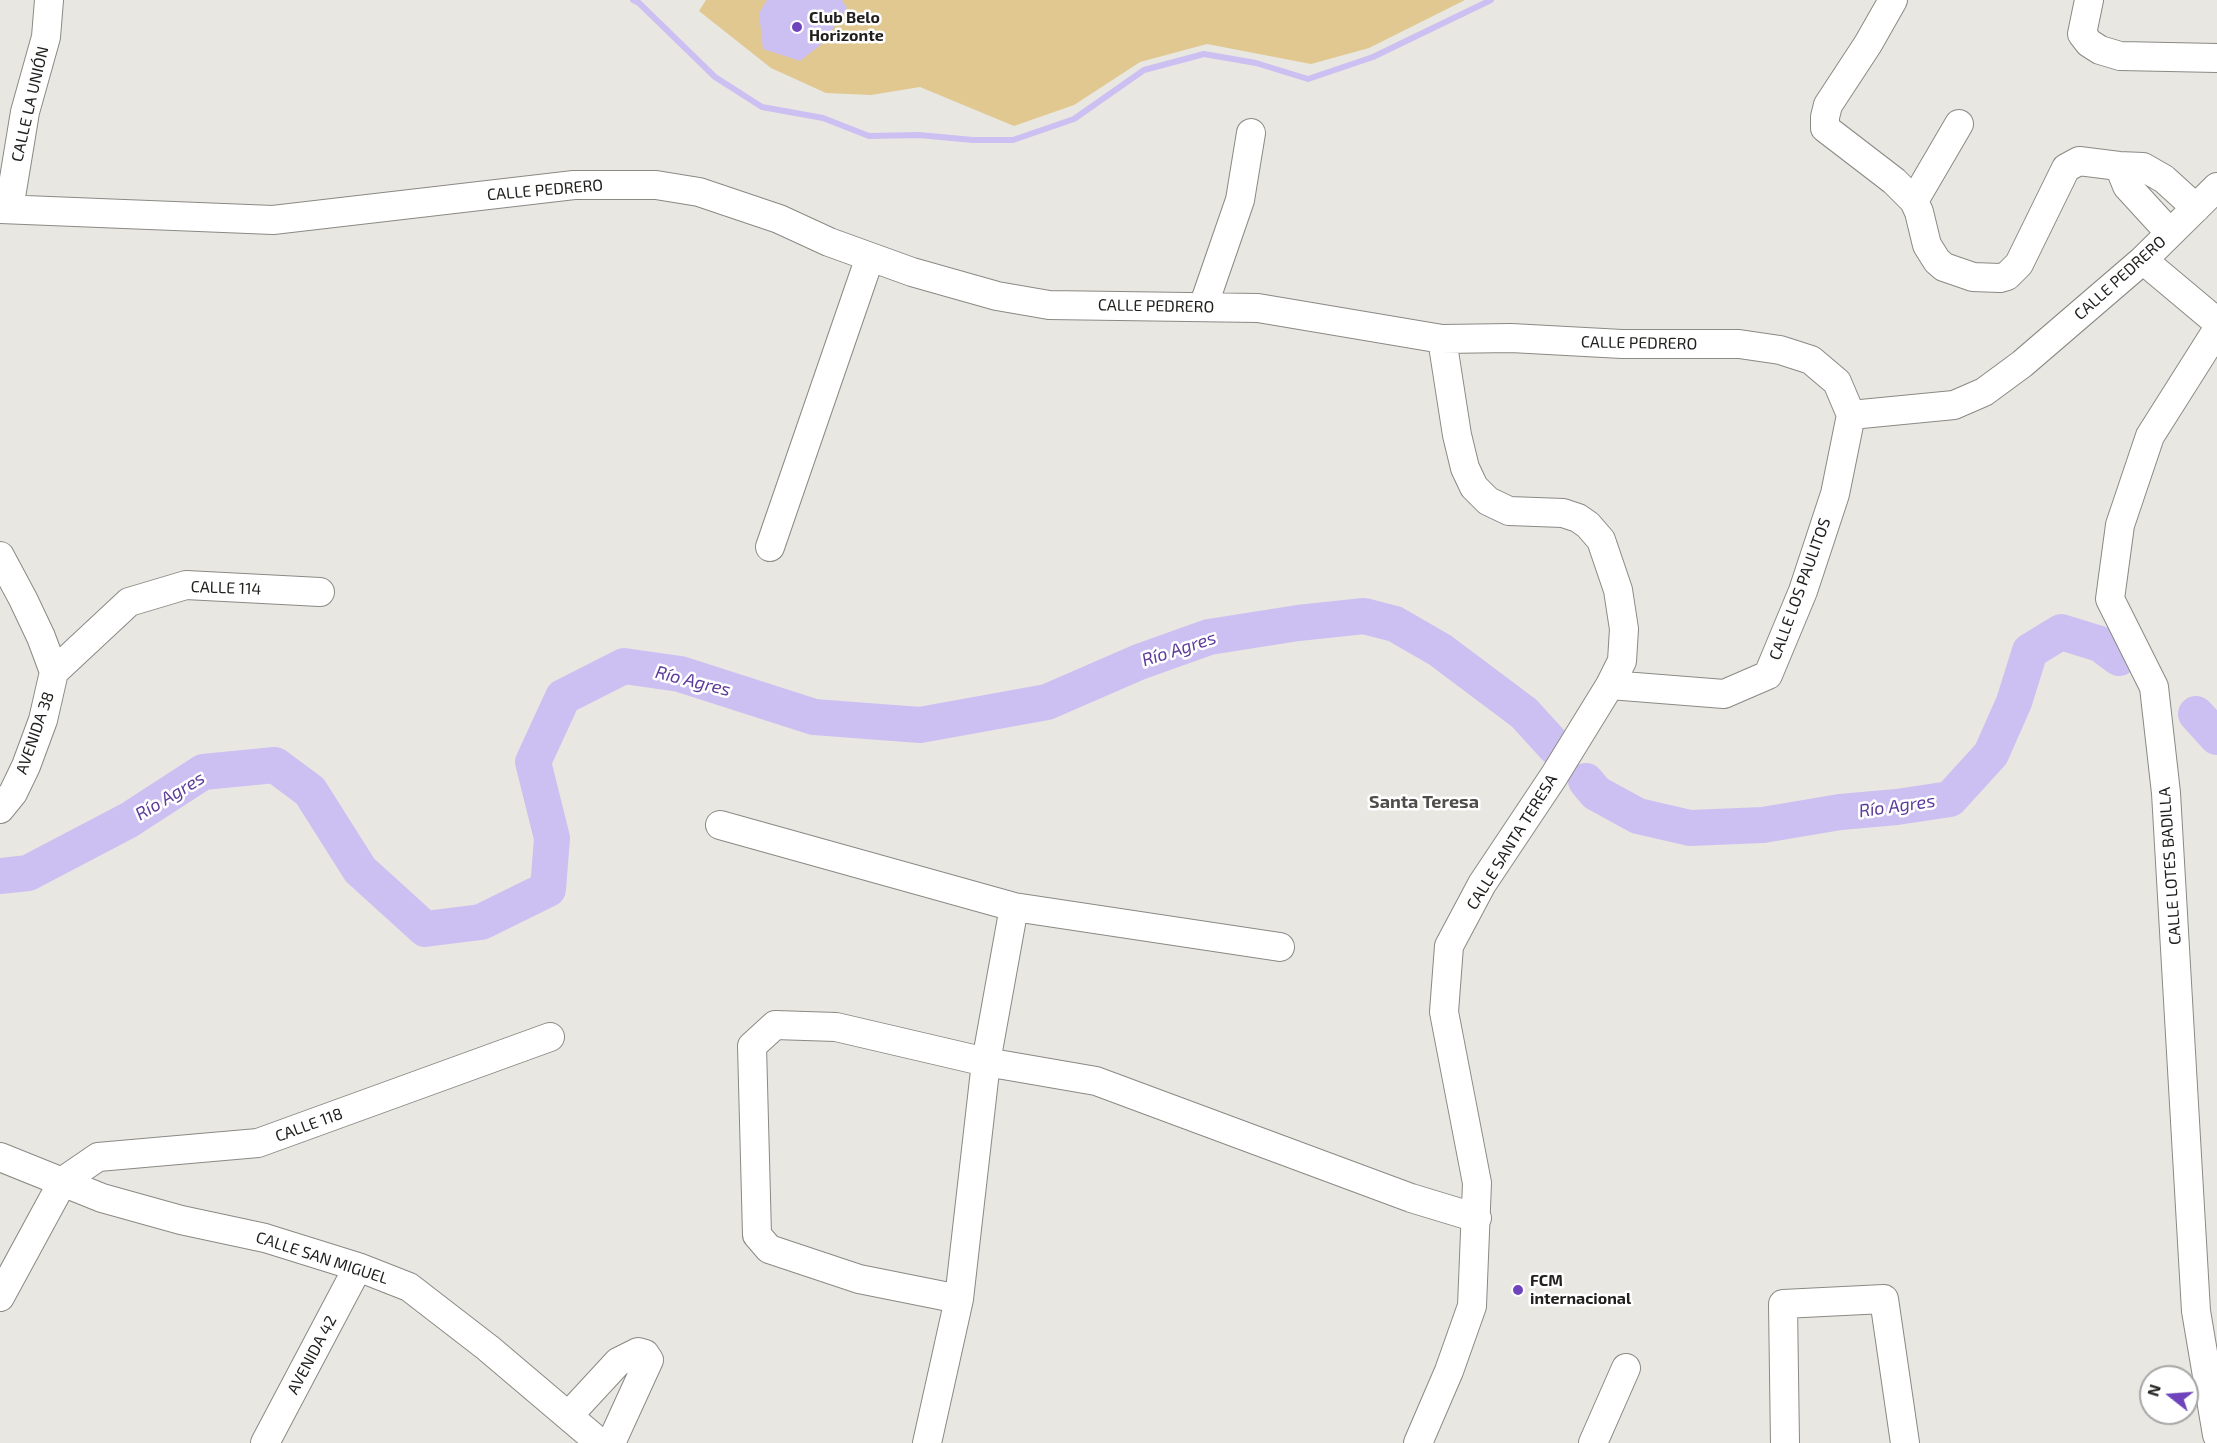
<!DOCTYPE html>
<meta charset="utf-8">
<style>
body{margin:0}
#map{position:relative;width:2217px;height:1443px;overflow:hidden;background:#e9e7e2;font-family:"Exo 2",sans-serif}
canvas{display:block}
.north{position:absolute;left:2139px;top:1365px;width:60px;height:60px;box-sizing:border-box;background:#fff;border:2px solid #a6a6a5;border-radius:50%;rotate:287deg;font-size:16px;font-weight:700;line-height:24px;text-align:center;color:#21201e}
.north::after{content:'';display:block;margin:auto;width:21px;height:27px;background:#6e43bb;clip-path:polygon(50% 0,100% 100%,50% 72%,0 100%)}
</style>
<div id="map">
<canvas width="2217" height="1443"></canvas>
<div class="north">N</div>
</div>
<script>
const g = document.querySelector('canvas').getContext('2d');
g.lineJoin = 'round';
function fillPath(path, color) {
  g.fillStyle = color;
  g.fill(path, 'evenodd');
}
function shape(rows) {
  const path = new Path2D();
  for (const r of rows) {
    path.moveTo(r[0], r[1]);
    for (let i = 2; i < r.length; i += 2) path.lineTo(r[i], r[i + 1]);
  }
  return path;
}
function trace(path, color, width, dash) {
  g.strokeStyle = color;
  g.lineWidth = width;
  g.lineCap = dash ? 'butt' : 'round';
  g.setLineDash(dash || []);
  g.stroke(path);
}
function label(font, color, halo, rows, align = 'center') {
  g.font = font + ' "Exo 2",sans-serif';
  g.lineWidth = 5;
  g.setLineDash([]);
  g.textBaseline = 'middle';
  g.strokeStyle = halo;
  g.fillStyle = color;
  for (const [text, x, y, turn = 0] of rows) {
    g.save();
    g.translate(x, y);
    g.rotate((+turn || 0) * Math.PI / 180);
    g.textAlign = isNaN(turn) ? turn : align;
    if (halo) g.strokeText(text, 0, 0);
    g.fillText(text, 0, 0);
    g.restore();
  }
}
fillPath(shape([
 [706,0,1465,0,1369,48,1311,64,1207,44,1140,62,1074,105,1014,126,920,87,871,95,826,93,771,68,699,11]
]), '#e0c890');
fillPath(shape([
 [767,0,842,0,847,8,824,42,800,61,763,49,759,13]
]), '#ccc0f2');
trace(shape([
 [633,0,639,3,715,77,762,107,823,118,869,136,919,135,973,140,1013,140,1074,119,1144,70,1204,54,1256,63,1308,79,1373,57,1491,0]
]), '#ccc0f2', 6);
trace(shape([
 [2196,714,2217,737],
 [1586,781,1596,793,1638,816,1690,828,1763,825,1840,812,1897,807,1950,799,1991,754,2014,702,2030,651,2061,632,2100,644,2119,658],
 [0,876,28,873,129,820,203,772,275,765,310,791,360,870,425,929,481,922,548,889,552,838,533,762,563,697,624,666,680,674,814,717,920,725,1047,702,1139,662,1209,637,1298,623,1364,616,1395,624,1440,650,1524,713,1555,747]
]), '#ccc0f2', 36);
const minor = shape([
 [1893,0,1868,44,1828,105,1825,117,1825,128,1894,181,1914,201,1919,212,1927,245,1937,261,1944,267,1973,277,2000,278,2007,276,2019,264,2066,168,2079,161,2119,166,2143,167,2164,179,2196,208],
 [2089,0,2082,34,2089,43,2100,50,2120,56,2217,58],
 [2119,166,2127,186,2170,233],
 [1914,201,1959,124],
 [0,209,273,220,574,185,656,185,699,192,779,219,829,242,912,272,997,296,1049,305,1258,308,1442,339,1511,338,1622,344,1739,344,1780,350,1811,360,1837,382,1851,415],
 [9,209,25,112,46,37,49,0],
 [2143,260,2217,322],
 [1203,307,1240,200,1251,133],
 [2217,330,2150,436,2120,525,2110,599,2154,687,2166,793,2196,1311,2217,1435],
 [1851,415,1954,405,1984,392,2022,364,2143,260,2217,187],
 [770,547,870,257],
 [0,556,23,599,41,637,54,672,43,720,26,766,13,793,0,809],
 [54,672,129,602,186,585,320,592],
 [1610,685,1724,694,1768,675,1803,591,1835,494,1851,415],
 [720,825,1014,907,1280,947],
 [0,1157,102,1198,181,1220,265,1238,358,1267,409,1287,488,1348,600,1443],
 [0,1297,63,1181,98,1157,258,1143,550,1037],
 [959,1299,859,1279,769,1249,757,1235,752,1046,775,1025,836,1027,986,1062,1096,1081,1411,1198,1477,1218],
 [569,1415,618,1362,638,1352,645,1354,649,1360,611,1443],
 [265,1443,358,1267],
 [927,1443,959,1299,986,1062,1014,907],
 [1418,1443,1449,1371,1472,1306,1477,1183,1444,1012,1449,946,1482,884,1554,776,1610,685,1622,661,1624,629,1618,590,1601,540,1588,525,1578,518,1563,513,1509,511,1488,501,1474,487,1465,468,1457,435,1442,339],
 [1593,1443,1626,1368],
 [1785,1443,1783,1304,1884,1299,1905,1443]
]);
trace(minor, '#8b8984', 30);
trace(minor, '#fff', 28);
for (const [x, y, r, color] of [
 [797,27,6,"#6e43bb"],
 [1518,1290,6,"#6e43bb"]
]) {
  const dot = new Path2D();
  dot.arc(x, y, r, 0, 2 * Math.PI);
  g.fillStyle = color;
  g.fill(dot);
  trace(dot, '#fff', 2);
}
label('bold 16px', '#21201e', '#fff', [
 ["Club Belo",809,18],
 ["Horizonte",809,36],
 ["FCM",1530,1281],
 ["internacional",1530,1299]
], 'left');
label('16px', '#21201e', '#fff', [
 ["CALLE LA UNIÓN",30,104,-77],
 ["CALLE PEDRERO",545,190,-5],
 ["CALLE PEDRERO",2120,278,-42],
 ["CALLE PEDRERO",1156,306,1],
 ["CALLE PEDRERO",1639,343,1],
 ["CALLE 114",226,588,2],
 ["CALLE LOS PAULITOS",1800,589,-70],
 ["AVENIDA 38",35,733,-71],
 ["CALLE SANTA TERESA",1512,842,-58],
 ["CALLE LOTES BADILLA",2170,866,-94],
 ["CALLE 118",309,1125,-20],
 ["CALLE SAN MIGUEL",322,1258,18],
 ["AVENIDA 42",312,1355,-62]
]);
label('italic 18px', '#5c3b9a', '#fff', [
 ["Río Agres",1179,649,-18],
 ["Río Agres",693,681,14],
 ["Río Agres",170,796,-31],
 ["Río Agres",1897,806,-8]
]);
label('bold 18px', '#504e4a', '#fff', [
 ["Santa Teresa",1424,802]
]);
</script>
